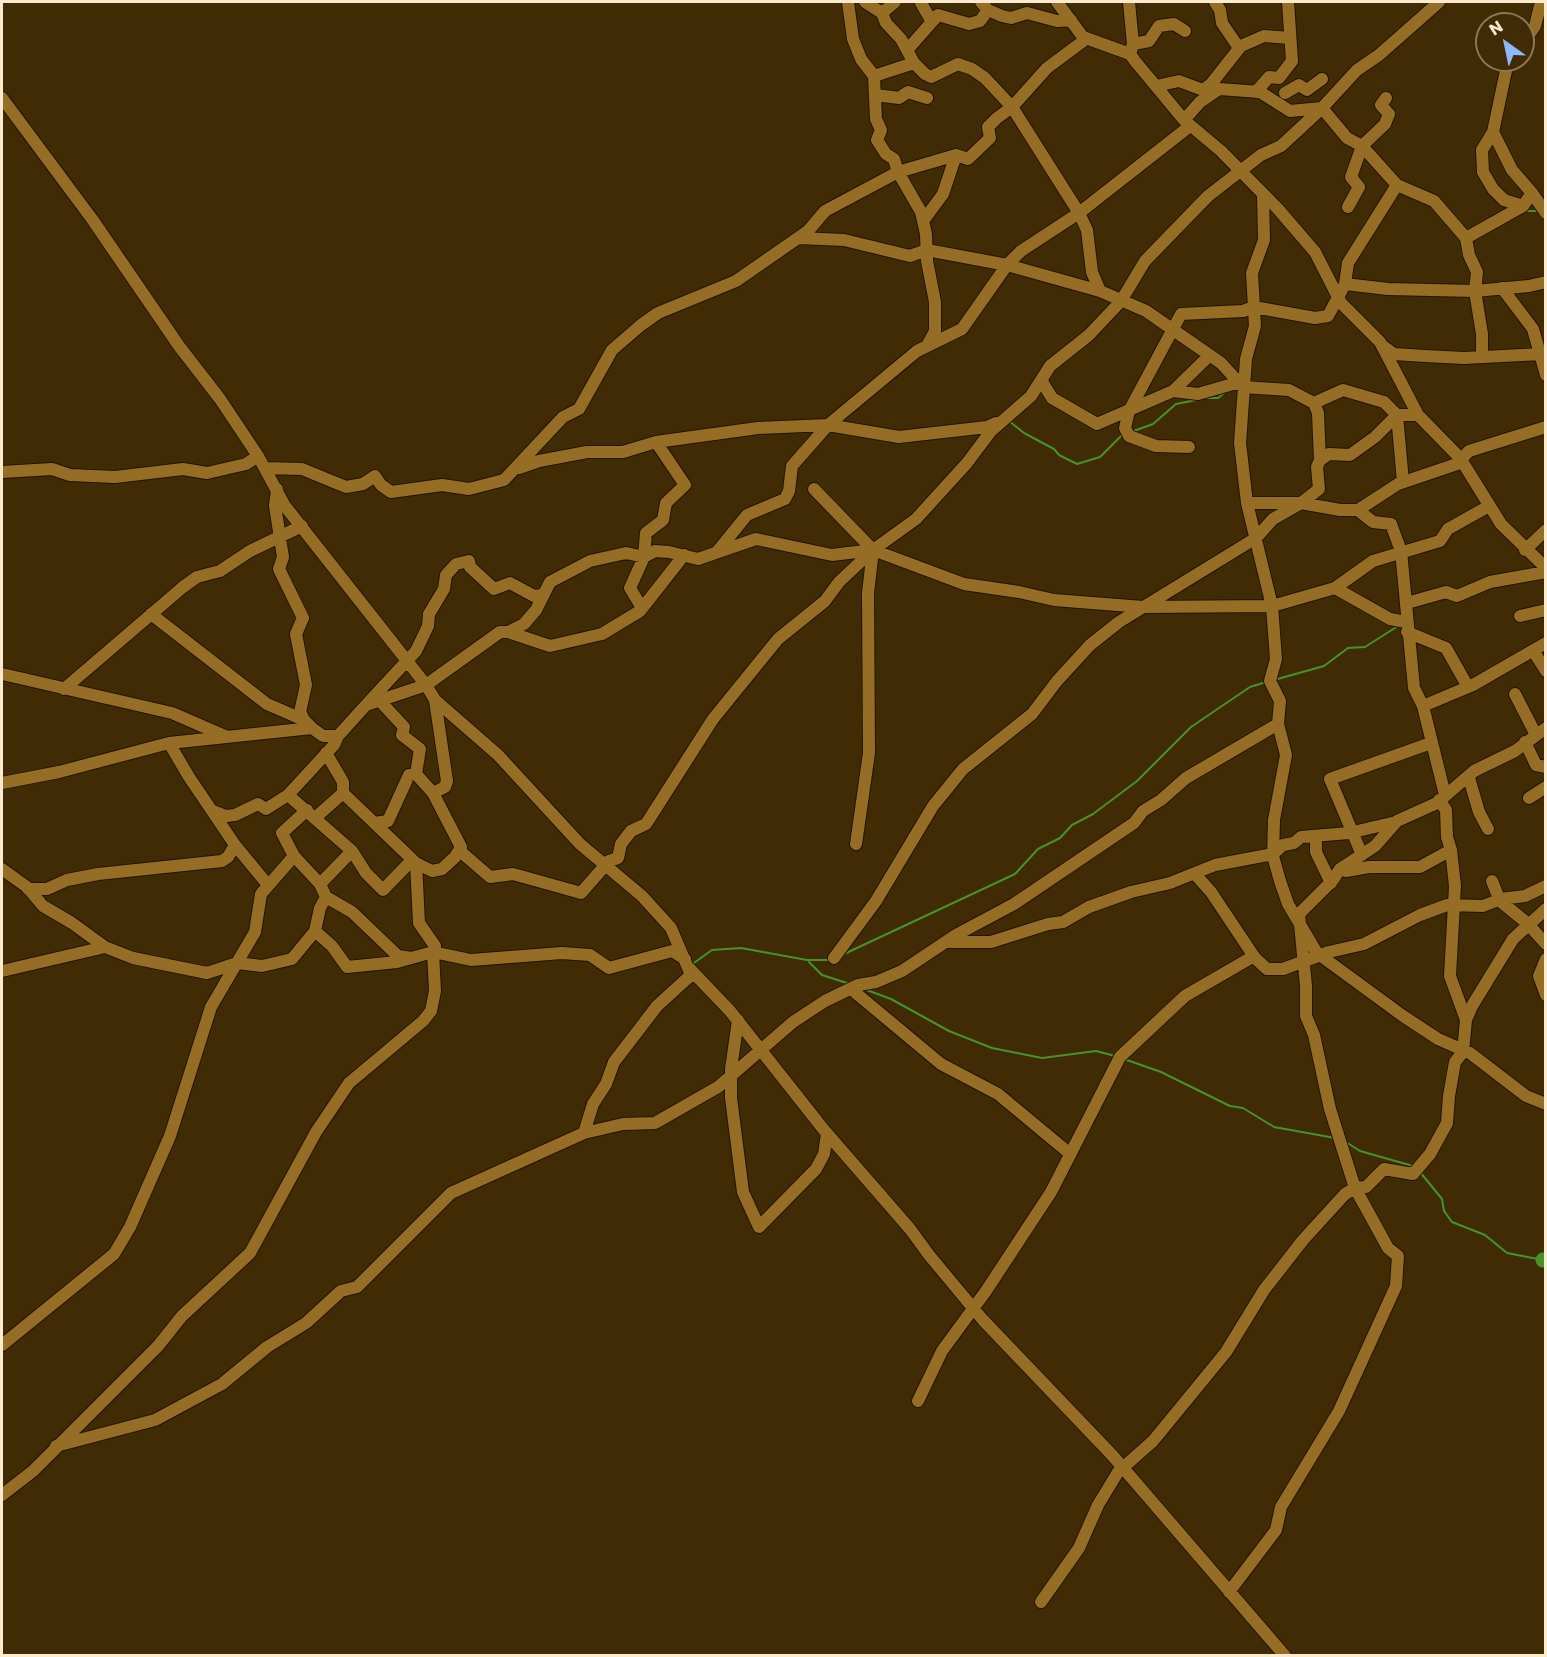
<!DOCTYPE html>
<style>
body{margin:0}
#map{position:relative;width:1547px;height:1657px;overflow:hidden;background:#402b04;font-family:Poppins,sans-serif}
canvas{display:block}
.frame{position:absolute;inset:0;border:3px solid #fdebd0;pointer-events:none}
.north{position:absolute;left:1475px;top:12px;width:60px;height:60px;box-sizing:border-box;background:#402b04;border:2px solid #8c7856;border-radius:50%;rotate:327deg;font-size:16px;font-weight:700;line-height:24px;text-align:center;color:#fdebd0}
.north::after{content:'';display:block;margin:auto;width:21px;height:27px;background:#8db9fc;clip-path:polygon(50% 0,100% 100%,50% 72%,0 100%)}
</style>
<div id="map">
<canvas width="1547" height="1657"></canvas>
<div class="frame"></div>
<div class="north">N</div>
</div>
<script>
const g = document.querySelector('canvas').getContext('2d');
g.lineJoin = 'round';
function shape(rows) {
  const path = new Path2D();
  for (const r of rows) {
    path.moveTo(r[0], r[1]);
    for (let i = 2; i < r.length; i += 2) path.lineTo(r[i], r[i + 1]);
  }
  return path;
}
function trace(path, color, width, dash) {
  g.strokeStyle = color;
  g.lineWidth = width;
  g.lineCap = dash ? 'butt' : 'round';
  g.setLineDash(dash || []);
  g.stroke(path);
}
trace(shape([
 [1525,211,1540,211],
 [1205,398,1218,398,1224,393],
 [1009,421,1024,433,1054,449,1059,455,1077,464,1100,457,1122,435],
 [1131,432,1153,424,1176,404,1196,400],
 [1274,680,1324,666,1348,648,1365,647,1398,626],
 [842,955,1015,874,1038,849,1060,838,1072,825,1093,814,1137,781,1191,727,1250,687,1266,682],
 [809,962,822,975,850,984],
 [691,965,712,950,741,948,807,960,829,960],
 [864,989,891,999,949,1031,992,1048,1042,1058,1096,1051,1115,1056],
 [1124,1059,1161,1072,1230,1106,1243,1108,1274,1127,1335,1138],
 [1346,1142,1360,1151,1413,1166],
 [1420,1172,1442,1199,1444,1211,1452,1222,1485,1235,1507,1253,1543,1260]
]), '#469329', 2);
trace(shape([
 [1543,1260,1546,1260]
]), '#469329', 15);
const minor = shape([
 [848,2,853,39,861,59,874,76,876,119,881,130,877,140,886,154,894,159,898,172,921,212,926,234,927,261,935,302,935,331,928,344],
 [865,2,882,13,886,23,901,39,914,63,925,74,931,77,958,64,972,69,985,78,1012,107,1079,213,1087,230,1092,272,1100,291,1146,311,1221,363,1243,387,1289,390,1314,403],
 [981,2,988,10,1002,16,1011,18,1027,13,1057,21,1071,20],
 [1057,2,1083,37,1130,54],
 [1129,2,1133,44,1130,54,1135,61,1184,120,1221,151,1278,209,1315,252,1341,303,1380,342,1418,415,1460,458,1501,524,1546,568],
 [1215,2,1220,10,1222,23,1239,48],
 [921,3,932,22],
 [882,13,895,2],
 [1523,43,1535,26,1540,6],
 [1133,44,1149,41,1159,26,1174,24,1185,31],
 [908,49,938,15,969,24,980,21,988,10],
 [874,76,914,63],
 [1211,84,1241,46,1264,36,1290,38],
 [1156,86,1179,81,1203,90,1211,84,1219,89,1260,92,1290,111,1322,108,1347,138,1362,146,1397,185,1434,201,1466,238,1469,255,1477,272,1475,291,1482,334,1482,356],
 [1256,92,1269,77,1279,78,1292,61,1288,2],
 [1285,93,1299,85,1307,90,1322,79],
 [876,95,899,98,908,92,927,98],
 [2,98,92,219,179,346,220,399,258,456,285,506,426,685,435,700,498,755,580,844,642,896,671,928,691,975,657,1006,614,1062,606,1084,593,1104,584,1133],
 [1184,120,1200,102,1219,89],
 [1493,132,1482,150,1483,172,1493,189,1504,200,1523,206],
 [1532,193,1546,213],
 [1263,195,1264,240,1252,273,1255,326,1246,359,1240,443,1247,503,1272,606,1276,659,1270,681,1280,701,1278,724,1286,755,1274,820,1273,856,1280,881,1288,904,1317,953,1403,1016,1438,1039,1470,1053,1526,1096,1546,1104],
 [1348,207,1359,187,1351,177,1362,146,1385,124,1389,114,1381,105,1386,98],
 [923,221,943,194,956,155],
 [799,238,844,240,910,256,927,250,1007,265,1100,291],
 [1466,238,1523,206,1532,193,1512,170,1493,132,1507,66,1511,60],
 [1345,284,1388,289,1475,291,1529,286,1546,282],
 [1502,288,1533,329,1546,375],
 [1383,346,1394,354,1425,356,1464,358,1541,354],
 [1041,380,1052,398,1097,424,1173,391,1198,394,1240,382],
 [1173,391,1210,355],
 [1189,447,1156,446,1129,436,1125,428,1129,411,1181,314,1243,311,1254,307,1315,318,1328,316,1345,284,1348,263,1397,185],
 [1320,460,1318,413,1314,403,1343,390,1384,402,1397,415,1403,482],
 [265,468,302,469,346,487,363,484,375,476,381,485,391,492,442,485,469,489,504,480,563,417,579,409,612,350,641,325,658,313,736,281,808,231,825,211,898,172,956,155,968,159,990,138,988,127,997,118,1012,107,1047,68,1086,39],
 [519,468,539,461,587,452,623,452,656,442,758,428,828,425,899,437,987,427,996,423],
 [2,472,52,469,70,475,115,477,183,469,207,473,246,464,258,456],
 [277,489,275,506,283,557,279,569,303,618,296,634,306,685,300,712,304,720,312,728],
 [814,489,873,550,868,593,869,753,856,844],
 [1247,503,1301,503,1340,510,1358,510,1398,484,1457,464,1469,451,1546,427],
 [1358,510,1373,522,1391,524,1401,551,1414,688,1423,706,1445,795],
 [1525,550,1546,530],
 [716,553,747,515,785,499,789,491,792,466,828,425,917,351,962,329,1007,265,1021,251,1079,213,1190,126],
 [1335,588,1390,619,1406,622],
 [1407,603,1446,592,1457,596,1490,582,1546,572],
 [642,608,630,588,644,557,646,533,663,520,666,503,685,485,656,442],
 [151,614,267,704,304,720],
 [1520,616,1546,610],
 [508,632,550,646,602,634,640,611,684,555],
 [1407,632,1446,648,1468,687],
 [1534,652,1546,671],
 [2,674,172,713,225,736],
 [64,689,183,587,197,577,220,571,250,551,302,526],
 [1515,694,1536,735],
 [380,701,404,727,402,735,420,749,416,774,433,793,461,847,455,857,442,869,432,871,416,863],
 [366,705,416,651,428,626,429,614,444,589,446,575,456,564,469,561,470,567,494,589,510,583,534,596,542,595],
 [1423,706,1473,685,1546,643],
 [1525,742,1536,765,1546,767],
 [169,743,189,777,235,845,268,885],
 [1469,778,1479,812,1488,829],
 [2,783,59,772,169,743,312,728,323,736,338,736,366,705,426,685,500,632,508,632,524,624,536,610,550,582,590,561,626,553,644,557,655,551,669,552,698,559,756,539,832,555,873,550,964,584,1019,592,1054,600,1143,607,1272,606,1335,588,1373,561,1440,541,1448,529,1489,506],
 [433,793,445,787,447,781,435,700],
 [288,795,352,851,366,873,383,890,412,860],
 [1529,798,1546,787],
 [1439,800,1446,810,1447,837,1451,850,1455,886,1450,976,1466,1020],
 [307,810,282,833,294,856,320,884,326,897,352,912,398,956,411,958],
 [213,811,226,816,235,815,258,804,266,809,288,795,334,745,338,736],
 [315,818,343,793],
 [375,823,388,821,409,775,416,774],
 [1316,838,1316,852,1331,883],
 [460,851,490,877,513,874,581,893,609,861,618,858,621,844,631,831,646,824,713,719,778,639,825,601,839,582,873,550,916,519,967,463,991,431,1031,396,1050,366,1089,335,1121,301,1145,261,1208,196,1261,155,1281,146,1322,108,1357,70,1379,55,1439,2],
 [1362,855,1330,779,1431,743],
 [2,869,27,887,43,906,72,923,105,947,133,958,207,973,237,963,262,966,292,959,315,931,320,908,326,897],
 [1340,869,1346,871,1369,867,1420,867,1451,850],
 [1195,874,1211,892,1255,958,1267,969,1283,969,1329,952,1364,944,1420,915,1447,905,1483,906,1501,899,1525,896,1546,886],
 [1492,881,1500,901,1527,923,1546,944],
 [320,884,352,851],
 [28,889,47,889,67,880,98,874,222,861,228,857,235,845],
 [315,931,332,946,347,967,397,962,433,952,471,960,562,953,590,955,609,968,672,951,685,959],
 [946,942,991,942,1048,924,1063,922,1089,907,1131,892,1170,883,1215,865,1273,854,1283,845,1294,843,1301,837,1349,833,1396,822],
 [834,958,876,901,933,806,963,769,1032,714,1057,681,1090,645,1119,622,1256,538,1273,519,1301,503,1319,489,1317,467,1320,460,1329,454,1350,455,1375,437,1397,415,1418,415],
 [1546,959,1539,976,1546,995],
 [689,968,730,1011,824,1130,910,1229,929,1255,983,1320,1112,1455,1285,1656],
 [2,971,105,947],
 [851,989,941,1064,998,1094,1069,1153],
 [738,1020,731,1069,731,1098,743,1192,759,1227,816,1169,824,1154,827,1134],
 [2,1345,114,1254,130,1227,170,1136,211,1007,255,932,261,894,294,856],
 [918,1401,942,1351,986,1291,1051,1192,1120,1057,1185,996,1254,956],
 [56,1446,155,1420,222,1384,267,1347,306,1323,341,1291,357,1287,451,1193,584,1133,623,1124,655,1123,718,1087,793,1022,825,1001,858,985,876,982,902,971,956,935,1014,904,1134,823,1143,811,1161,800,1186,778,1278,724],
 [2,1495,33,1471,158,1346,182,1316,250,1253,316,1132,349,1083,423,1021,431,1011,435,991,433,952,435,946,419,923,416,863,343,793,343,782,326,753],
 [1229,1592,1276,1530,1281,1507,1339,1411,1396,1286,1398,1256,1388,1248,1355,1188,1330,1109,1314,1035,1306,1016,1306,986,1299,914,1333,880,1340,869,1375,846,1397,821,1437,803,1474,771,1515,751,1546,728],
 [1041,1602,1079,1548,1098,1505,1118,1472,1153,1441,1226,1352,1264,1290,1303,1240,1345,1194,1355,1188,1366,1187,1384,1169,1413,1174,1430,1154,1447,1123,1449,1096,1455,1062,1463,1052,1466,1020,1472,1006,1513,939,1546,909]
]);
trace(minor, '#221501', 14);
trace(minor, '#956d25', 12);
</script>
